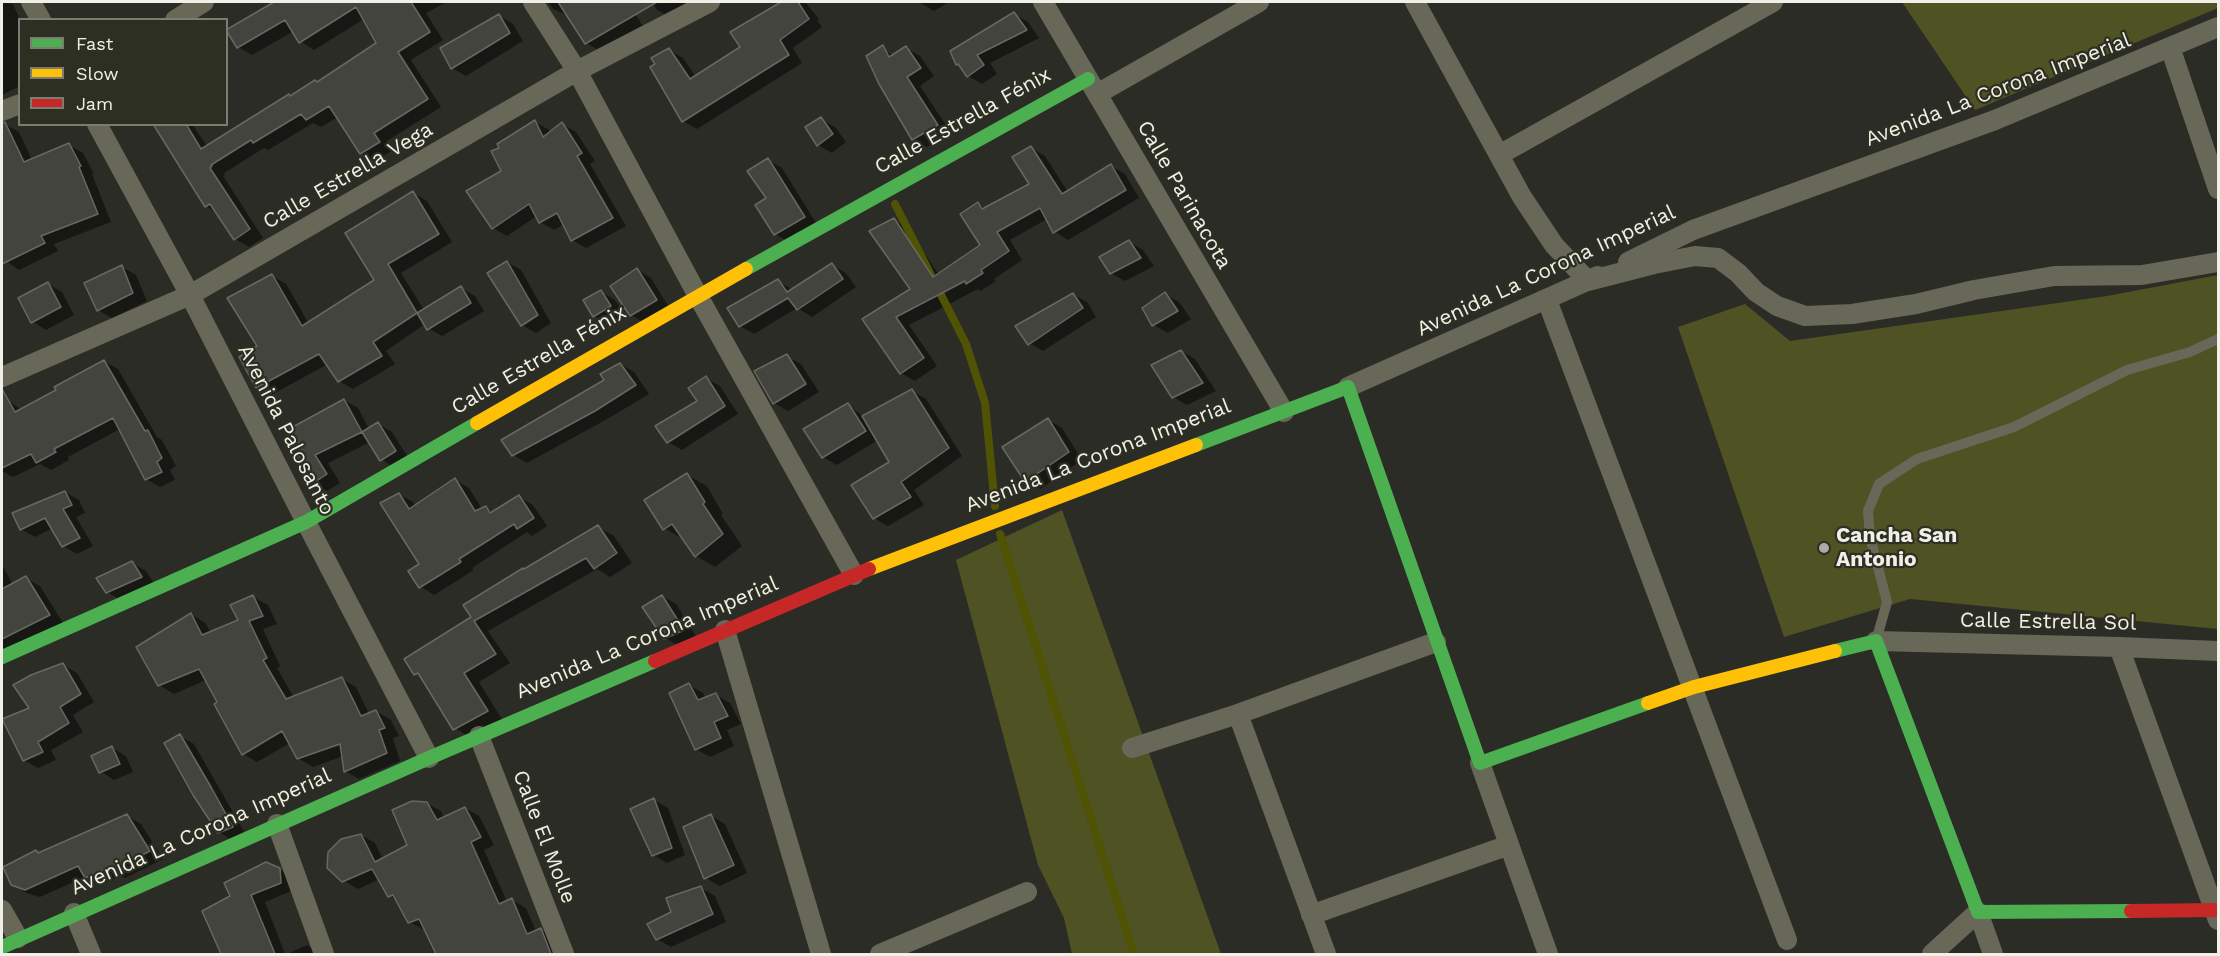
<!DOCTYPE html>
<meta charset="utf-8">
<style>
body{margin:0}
#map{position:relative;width:2220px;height:956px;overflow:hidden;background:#2c2c26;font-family:"Work Sans",sans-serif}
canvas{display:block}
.frame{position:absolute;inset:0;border:3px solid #f0f0e8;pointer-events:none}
.legend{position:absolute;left:18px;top:18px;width:210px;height:108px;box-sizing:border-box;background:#2e2f23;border:2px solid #7c7c72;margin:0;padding:8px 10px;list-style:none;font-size:18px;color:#f0f0e8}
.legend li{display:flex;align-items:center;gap:12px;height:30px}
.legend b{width:30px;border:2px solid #7c7c72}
</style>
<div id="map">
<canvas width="2220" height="956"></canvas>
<div class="frame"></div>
<ul class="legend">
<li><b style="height:8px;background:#4caf50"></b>Fast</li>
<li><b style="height:8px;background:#ffc107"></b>Slow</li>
<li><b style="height:8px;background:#c62828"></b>Jam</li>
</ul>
</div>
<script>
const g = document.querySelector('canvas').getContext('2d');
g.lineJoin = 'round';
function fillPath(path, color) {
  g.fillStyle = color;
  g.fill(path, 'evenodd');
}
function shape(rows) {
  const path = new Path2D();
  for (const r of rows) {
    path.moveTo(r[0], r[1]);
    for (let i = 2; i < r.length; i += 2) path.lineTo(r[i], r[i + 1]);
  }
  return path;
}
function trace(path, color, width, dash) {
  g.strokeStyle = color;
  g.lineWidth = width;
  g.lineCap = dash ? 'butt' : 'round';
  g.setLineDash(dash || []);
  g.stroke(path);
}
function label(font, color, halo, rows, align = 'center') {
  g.font = font + ' "Work Sans",sans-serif';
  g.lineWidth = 4.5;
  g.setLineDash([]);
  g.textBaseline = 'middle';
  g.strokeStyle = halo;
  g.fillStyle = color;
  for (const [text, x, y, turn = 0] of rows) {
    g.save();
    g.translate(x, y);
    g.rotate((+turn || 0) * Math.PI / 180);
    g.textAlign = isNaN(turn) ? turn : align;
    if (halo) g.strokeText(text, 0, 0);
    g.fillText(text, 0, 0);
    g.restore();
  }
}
fillPath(shape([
 [1902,2,2218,2,2218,8,1975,110],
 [2218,275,2218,629,1910,599,1784,637,1678,327,1745,304,1790,341,2107,296],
 [1062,510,1221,954,1072,954,1064,918,1038,865,956,560]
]), '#4f5223');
fillPath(shape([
 [2,2,13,4,20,20,20,86,2,95],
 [276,2,447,2,426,13,443,40,411,60,441,107,387,141,393,150,375,161,361,153,338,117,321,127,313,123,268,150,264,148,224,173,225,175,223,176,263,238,249,247,235,239,218,213,206,206,169,124,192,124,207,146,291,97,318,84,378,44,364,19,314,50,300,41,294,31,252,55,238,47],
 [548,2,627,2,643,26,600,51,586,43,569,16,553,9],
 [652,2,696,2,671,18,657,10],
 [778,2,805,2,819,19,817,20,822,27,793,48,802,63,697,129,683,121,669,50,683,58,696,77,742,47,780,4],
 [919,2,949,2,934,11],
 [1014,14,1028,22,1039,38,990,63,997,74,982,84,968,76,962,67,957,64],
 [499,16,513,24,523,41,466,76,452,68],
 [906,48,920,56,934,76,920,86,951,133,927,147,913,139,885,51,894,56],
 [821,119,835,127,846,142,832,153,818,145],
 [535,122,549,130,550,133,562,124,576,132,595,161,590,164,626,226,586,248,572,240,564,224,554,230,540,222,537,216,507,236,493,228,503,172,501,149],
 [5,124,19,132,32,160,69,145,83,153,94,174,92,174,111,222,54,244,58,251,19,270,2,258,2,126],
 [1031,148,1045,156,1068,192,1111,166,1125,174,1139,198,1068,240,1054,231,1047,219,1010,240,1022,260,994,279,996,281,981,291,978,289,909,325,937,366,915,381,901,373,864,320,912,290,894,220,908,228,939,275,982,245,978,204,986,209,1031,184],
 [768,160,782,168,818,226,789,242,775,234,768,199],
 [413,193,427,201,452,242,401,273,424,310,461,288,475,296,484,311,442,336,428,328,425,324,386,351,395,364,353,389,339,381,328,364,271,395,257,387,259,347,272,276,286,284,309,324,376,280],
 [1129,242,1143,250,1154,266,1125,281,1111,273],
 [507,262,521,270,551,323,536,333,522,325],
 [832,265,846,273,856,287,812,317,797,308,754,334,740,326,778,281,793,290],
 [122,267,136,275,147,301,112,318,98,310],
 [637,270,651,278,670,309,645,323,631,315],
 [48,284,62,292,74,315,46,330,32,321],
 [601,292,615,300,624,314,608,324,594,316],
 [1073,294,1087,302,1096,317,1043,351,1029,343],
 [1165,294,1179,302,1191,319,1168,333,1154,325,1144,308],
 [1181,351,1195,359,1216,391,1187,405,1173,397],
 [786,356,801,364,819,392,788,411,774,403],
 [104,361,118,369,157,437,162,440,176,466,170,470,175,480,160,487,146,479,120,429,68,457,69,460,51,470,40,464,13,477,2,471,2,403,7,400,22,410,58,391],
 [620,364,634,372,649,394,609,418,527,463,513,455,606,381],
 [706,378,720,386,738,414,682,450,668,442,699,401],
 [912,391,926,399,962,456,914,490,924,505,888,526,874,518,891,462,878,440,837,465,823,457,805,430,848,405,864,417],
 [344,400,358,408,369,429,378,424,392,432,409,459,395,468,381,459,370,442,328,463,340,483,327,491,313,483,302,445],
 [1048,420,1062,428,1082,460,1040,489,1026,481],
 [687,475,707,486,723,514,721,515,742,546,715,567,696,556,683,539,664,528],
 [455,480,469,488,482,509,485,508,494,513,519,497,533,505,547,526,532,536,527,532,472,568,474,570,434,595,420,586,421,565,399,494,413,502,416,507],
 [65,492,79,500,85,513,76,517,93,546,77,554,63,546,53,528,35,537,21,529],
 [598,527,614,536,632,563,610,577,597,569,488,631,510,663,479,682,503,721,470,737,455,728,423,678,415,673,473,618],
 [132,563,146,571,155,585,121,600,107,592],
 [2,565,13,585,26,578,40,586,63,623,2,652],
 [662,596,676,604,697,638,679,646,665,638],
 [253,597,268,605,277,624,263,629,280,666,277,668,294,698,342,679,356,687,369,714,376,711,391,720,399,736,393,738,400,761,359,779,345,771,343,756,313,767,298,758,290,743,257,762,243,754,206,680,174,694,159,685,191,614,205,623,211,633,240,621],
 [63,665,77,673,94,702,73,715,83,732,51,750,56,760,38,768,24,760,31,709],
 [689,685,703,693,706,699,716,695,730,703,741,724,727,730,734,746,710,757,696,749],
 [180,736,194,744,246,835,233,841,219,832],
 [112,748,126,756,133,772,114,780,100,771],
 [654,800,668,808,685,855,667,863,653,855],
 [426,803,441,811,444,818,465,808,479,816,494,845,484,850,507,902,512,900,526,908,536,931,540,929,554,937,562,954,438,954,426,929,424,930,410,922,398,901,390,896,380,879,358,889,343,880,361,835,375,843,383,860,409,846],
 [127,816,141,824,163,859,125,878,121,876,100,885,85,877,40,897,26,893,12,884,36,852,39,854],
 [711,816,725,824,747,873,720,886,706,878],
 [279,869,294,878,294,890,265,902,285,954,222,954,204,912],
 [701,888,715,896,726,922,671,947,657,939,672,913],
 [307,945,322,954,287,954]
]), '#0007');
trace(shape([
 [895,204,966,344,985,403,995,506],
 [1000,534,1134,954]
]), '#505204', 8);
const building = shape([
 [274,2,411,2,430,32,398,52,428,99,374,133,380,142,360,154,329,106,306,120,301,114,253,143,251,140,211,165,212,166,210,168,250,229,234,240,210,204,205,207,153,124,186,124,201,149,289,94,290,96,315,80,317,82,376,43,356,7,299,43,285,20,237,48,226,30,274,2],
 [558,2,657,2,585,44,558,2],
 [781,2,798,2,809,19,780,40,789,55,682,122,650,67,655,64,651,58,669,48,690,79,740,47,730,32,781,2],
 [1014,12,1027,30,977,55,984,65,967,77,958,64,956,65,950,51,1014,12],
 [499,14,510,33,451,69,440,48,499,14],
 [883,45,889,57,906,46,921,68,907,77,938,125,912,140,879,84,866,56,883,45],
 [821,117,833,134,817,146,805,127,821,117],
 [535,120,543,137,562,122,582,153,577,156,613,218,571,241,557,213,539,223,529,204,492,229,466,191,501,171,491,151,499,148,497,144,535,120],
 [5,122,24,162,69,143,81,166,79,167,98,214,41,236,45,243,2,264,2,123,5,122],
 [1031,146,1062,194,1111,164,1126,190,1053,233,1040,208,997,232,1009,251,981,270,983,273,966,284,965,281,896,317,924,358,900,374,862,319,910,289,869,231,894,218,933,277,980,245,960,214,978,202,982,209,1029,184,1012,157,1031,146],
 [768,158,805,217,774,235,755,205,766,198,747,171,768,158],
 [413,191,439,234,388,264,417,313,373,342,382,356,338,382,319,354,256,388,239,357,257,346,227,298,272,274,302,326,374,280,345,233,413,191],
 [1129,240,1141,258,1110,274,1099,257,1129,240],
 [507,261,538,315,521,326,487,273,507,261],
 [832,263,843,279,797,310,788,298,739,327,727,308,778,279,787,292,832,263],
 [122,265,133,293,97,311,84,283,122,265],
 [637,268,657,300,630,316,610,286,637,268],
 [48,282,61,307,31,323,18,298,48,282],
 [461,286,471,303,427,330,417,313,461,286],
 [601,290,611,306,593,317,583,300,601,290],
 [1165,292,1178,311,1152,326,1142,308,1165,292],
 [1073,293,1083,308,1028,345,1015,326,1073,293],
 [1181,350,1203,383,1172,398,1151,365,1181,350],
 [787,354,806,384,773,404,754,371,787,354],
 [104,360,145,431,148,430,162,458,157,462,162,472,145,480,113,418,54,449,56,452,36,463,31,454,2,468,2,389,15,412,56,390,54,387,104,360],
 [620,363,636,385,595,411,512,456,501,440,604,380,600,374,620,363],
 [706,376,725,406,667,443,655,426,697,401,688,388,706,376],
 [912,389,949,448,901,482,911,497,873,519,851,485,889,462,862,416,912,389],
 [344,399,362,432,315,455,327,474,312,484,289,450,299,444,289,429,344,399],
 [848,403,866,431,822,458,803,429,848,403],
 [1048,418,1069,452,1025,482,1002,447,1048,418],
 [378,422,396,451,380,461,362,432,378,422],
 [687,473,705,502,703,504,723,534,695,557,672,524,663,530,644,500,687,473],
 [455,478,475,511,486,506,490,513,519,495,534,518,517,529,514,524,459,559,461,562,419,588,408,571,419,564,380,503,399,493,409,509,455,478],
 [65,491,72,505,63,509,80,538,62,547,45,518,20,530,12,513,65,491],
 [598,525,617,553,594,569,586,558,474,621,496,654,464,673,488,711,453,730,418,673,414,675,404,659,471,617,463,605,523,568,524,569,598,525],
 [132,561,142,577,106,593,96,578,132,561],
 [26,576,50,615,2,639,2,589,26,576],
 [253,595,263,616,249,621,267,658,263,660,286,699,342,677,361,716,376,710,385,728,379,730,387,753,344,772,340,744,297,759,282,731,242,755,214,704,217,702,199,669,158,686,136,647,191,613,202,635,238,620,230,605,253,595],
 [662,595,684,630,664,639,642,607,662,595],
 [63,663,81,694,60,707,69,723,38,742,43,752,23,761,2,719,29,708,13,685,31,675,63,663],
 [689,683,698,700,716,693,728,716,714,722,721,738,695,750,669,693,689,683],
 [180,734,211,787,233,827,218,833,193,795,164,743,180,734],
 [112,746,120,764,99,773,91,756,112,746],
 [654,798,672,848,652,856,630,809,654,798],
 [412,801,427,802,437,820,465,807,481,837,471,842,499,904,512,898,527,934,541,928,551,954,436,954,419,919,408,923,393,895,388,897,372,869,342,882,327,868,328,852,341,839,361,834,375,862,407,845,392,810,412,801],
 [127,814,150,851,110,871,108,868,85,878,78,866,25,890,11,885,3,867,36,850,38,853,127,814],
 [711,814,734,865,704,879,683,827,711,814],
 [266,862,280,868,281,883,251,895,275,954,221,954,202,911,230,896,224,883,266,862],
 [701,886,713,914,656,940,647,924,671,912,666,898,701,886]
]);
fillPath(building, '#44443f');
trace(building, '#676862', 1.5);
trace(shape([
 [1876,641,1887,602,1870,537,1868,511,1879,484,1917,459,2014,427,2127,370,2190,352,2218,339]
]), '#676857', 10);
trace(shape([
 [31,2,41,20],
 [533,2,577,71,698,296,854,575],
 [1043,2,1284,412],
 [1415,2,1522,197,1554,245,1588,281,1654,264,1695,256,1718,258,1738,273,1756,292,1777,306,1805,316,1852,314,1916,304,1974,290,2054,276,2142,275,2218,262],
 [175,20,204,2],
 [2170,47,2218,189],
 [1097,94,1259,2],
 [2,111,20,104],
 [97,124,190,295,306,522,429,758],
 [1499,155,1773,2],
 [1628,262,1693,230,1995,120,2218,27],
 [1547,300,1787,940],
 [2,377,190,295,577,71,710,2],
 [1348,387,1598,276],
 [725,630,821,954],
 [1876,641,2119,647,2218,651],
 [2119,647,2218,920],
 [1238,714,1326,954],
 [479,736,564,954],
 [1132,748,1238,714,1436,642],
 [1480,763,1548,954],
 [277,824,324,954],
 [2,910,18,938],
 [74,913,91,954],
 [1311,915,1509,845],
 [880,954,1027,892],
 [1932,954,1978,912,1993,954]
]), '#676857', 20);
trace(shape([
 [746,269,1088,79],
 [1196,445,1348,387,1480,763,1648,703],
 [1835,651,1876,641,1978,912,2131,911],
 [2,657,306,522,477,423],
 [2,947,429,758,655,661]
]), '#4caf50', 14);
trace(shape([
 [477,423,746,269],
 [869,569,1196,445],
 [1648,703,1694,687,1835,651]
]), '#ffc107', 14);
trace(shape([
 [655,661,869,569],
 [2131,911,2218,910]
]), '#c62828', 14);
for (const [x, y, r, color] of [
 [1824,548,6,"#ababa4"]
]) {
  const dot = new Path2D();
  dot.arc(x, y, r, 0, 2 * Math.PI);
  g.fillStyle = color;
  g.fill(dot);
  trace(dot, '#2e2f23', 2);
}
label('21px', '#f0f0e8', '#2e2f23', [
 ["Avenida La Corona Imperial",1998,90,-21],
 ["Calle Estrella Fénix",963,121,-29],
 ["Calle Estrella Vega",348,176,-30],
 ["Calle Parinacota",1184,195,60],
 ["Avenida La Corona Imperial",1546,271,-25],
 ["Calle Estrella Fénix",539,360,-30],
 ["Avenida Palosanto",286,430,63],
 ["Avenida La Corona Imperial",1098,456,-21],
 ["Calle Estrella Sol",2048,622,1],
 ["Avenida La Corona Imperial",647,638,-23],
 ["Avenida La Corona Imperial",201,832,-24],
 ["Calle El Molle",544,837,69]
]);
label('bold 21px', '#f0f0e8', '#2e2f23', [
 ["Cancha San",1836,536],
 ["Antonio",1836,560]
], 'left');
</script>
